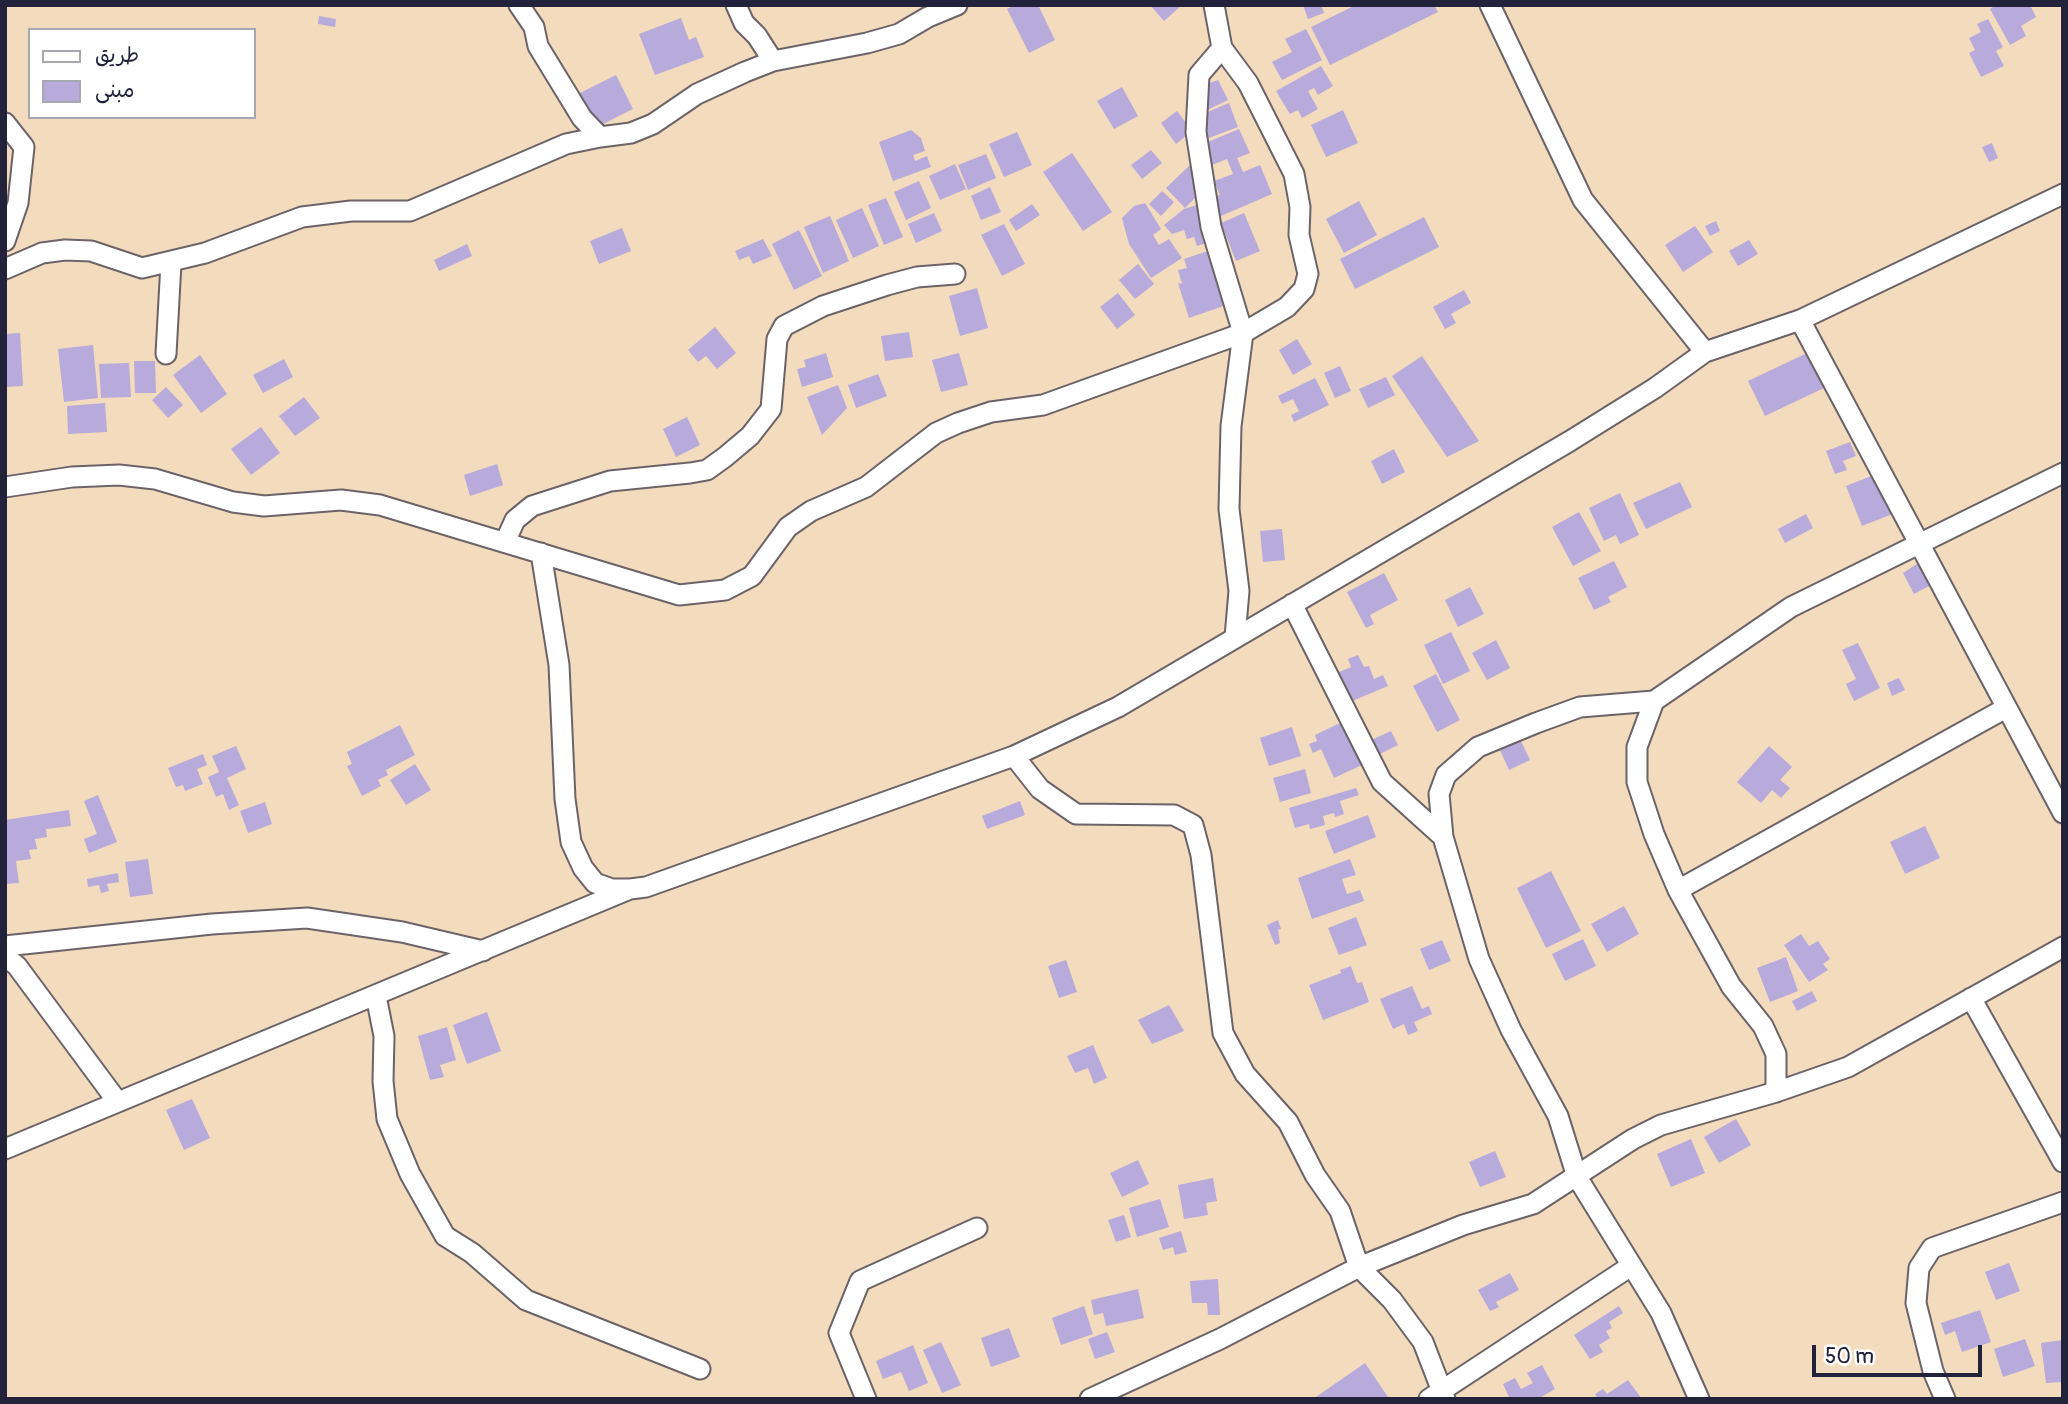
<!DOCTYPE html>
<meta charset="utf-8">
<style>
body{margin:0}
#map{position:relative;width:2068px;height:1404px;overflow:hidden;background:#f3dbbd;font-family:Pangolin,"Playpen Sans Arabic",sans-serif}
canvas{display:block}
.frame{position:absolute;inset:0;border:7px solid #22223b;pointer-events:none}
.legend{position:absolute;left:28px;top:28px;width:228px;height:91px;box-sizing:border-box;background:#fff;border:2px solid #a7a7b1;margin:0;padding:9px 12px;list-style:none;font-size:21px;color:#22223b}
.legend li{display:flex;align-items:center;gap:14px;height:35px}
.legend b{width:35px;border:2px solid #a7a7b1}
.scale{position:absolute;left:1812px;top:1345px;width:170px;height:32px;box-sizing:border-box;border:4px solid #22223b;border-top:0;padding-left:9px;font-size:21px;line-height:24px;white-space:nowrap;color:#22223b;-webkit-text-stroke:5px #fff;paint-order:stroke}
</style>
<div id="map">
<canvas width="2068" height="1404"></canvas>
<div class="frame"></div>
<ul class="legend">
<li><b style="height:9px;background:#fff"></b>طريق</li>
<li><b style="height:19px;background:#b8aada"></b>مبنى</li>
</ul>
<div class="scale">50 m</div>
</div>
<script>
const g = document.querySelector('canvas').getContext('2d');
g.lineJoin = 'round';
function fillPath(path, color) {
  g.fillStyle = color;
  g.fill(path, 'evenodd');
}
function shape(rows) {
  const path = new Path2D();
  for (const r of rows) {
    path.moveTo(r[0], r[1]);
    for (let i = 2; i < r.length; i += 2) path.lineTo(r[i], r[i + 1]);
  }
  return path;
}
function trace(path, color, width, dash) {
  g.strokeStyle = color;
  g.lineWidth = width;
  g.lineCap = dash ? 'butt' : 'round';
  g.setLineDash(dash || []);
  g.stroke(path);
}
fillPath(shape([
 [1015,5,1038,5,1055,40,1029,53,1007,9],
 [1150,5,1182,5,1164,21],
 [1303,5,1321,5,1324,13,1308,19],
 [1356,5,1434,5,1438,12,1330,65,1311,27],
 [1996,5,2030,5,2036,17,2021,26,2026,36,2010,45,1990,9],
 [319,16,336,19,335,27,318,24],
 [681,18,689,40,696,37,704,57,655,75,639,34],
 [1988,19,2003,47,1996,51,2004,66,1981,77,1969,53,1975,50,1969,38,1981,32,1977,24],
 [1306,29,1322,60,1282,80,1272,62,1292,52,1285,39],
 [1321,66,1333,86,1318,95,1314,88,1308,91,1318,109,1302,118,1298,110,1290,114,1276,91],
 [616,75,633,109,597,127,580,93],
 [1218,80,1228,100,1205,111,1204,85],
 [1122,87,1138,116,1114,129,1097,101],
 [1229,103,1238,127,1206,139,1203,114],
 [1343,110,1358,143,1326,157,1311,125],
 [1177,111,1192,131,1176,144,1161,123],
 [1239,129,1250,153,1237,158,1243,172,1260,165,1272,194,1221,216,1213,197,1220,195,1214,181,1233,174,1227,159,1212,165,1203,144],
 [911,130,921,138,925,151,913,155,915,161,927,156,931,167,893,181,879,142],
 [1017,132,1032,165,1004,177,989,144],
 [1992,143,1998,158,1989,162,1982,147],
 [1151,150,1162,163,1142,179,1131,165],
 [1072,153,1112,212,1083,231,1043,172],
 [986,154,996,178,968,190,958,165],
 [1193,162,1198,195,1185,208,1166,188],
 [955,164,966,189,940,200,929,176],
 [919,181,931,208,906,220,894,192],
 [990,187,1001,212,981,220,971,196],
 [1162,191,1174,202,1161,216,1149,204],
 [886,198,903,237,884,245,868,205],
 [1359,201,1377,235,1344,253,1326,219],
 [1145,203,1161,229,1153,235,1159,245,1169,239,1182,258,1151,278,1129,244,1122,218,1134,206],
 [1032,204,1040,215,1016,231,1009,220],
 [1197,205,1209,242,1197,246,1194,237,1187,239,1184,230,1172,234,1164,225,1184,209],
 [862,208,879,246,853,258,836,220],
 [934,213,942,231,916,243,908,224],
 [1244,213,1260,251,1236,261,1221,223],
 [830,216,849,261,823,273,804,227],
 [1424,217,1439,247,1355,289,1340,259],
 [1716,221,1720,231,1710,236,1705,226],
 [1004,224,1025,264,1002,276,981,235],
 [1695,226,1713,252,1683,272,1665,245],
 [622,228,631,251,599,264,590,241],
 [799,230,822,276,794,290,772,244],
 [763,239,772,256,753,264,749,256,739,260,735,251],
 [1749,240,1758,254,1738,266,1729,251],
 [467,244,472,256,439,271,434,260],
 [1214,249,1232,303,1189,318,1178,283,1182,284,1178,270,1187,268,1184,259],
 [1138,264,1154,284,1135,299,1119,280],
 [977,288,988,328,960,336,949,296],
 [1464,290,1471,303,1451,314,1456,323,1445,329,1433,307],
 [1118,293,1135,315,1117,329,1100,307],
 [715,327,736,353,717,369,706,356,698,362,688,350],
 [909,332,913,357,885,361,881,336],
 [20,333,23,386,5,387,5,334],
 [1297,339,1312,364,1293,375,1279,350],
 [93,345,98,398,64,402,58,349],
 [826,353,833,377,802,387,797,369,806,367,804,360],
 [959,353,968,385,941,392,932,360],
 [1807,353,1824,388,1765,416,1748,381],
 [200,355,227,394,201,413,173,375],
 [1422,356,1479,441,1447,457,1392,376],
 [284,359,293,377,263,393,253,375],
 [134,361,155,361,156,393,135,393],
 [129,363,131,397,101,398,99,364],
 [1340,366,1351,391,1335,398,1324,373],
 [878,374,887,396,856,408,848,385],
 [1386,377,1395,395,1368,408,1359,389],
 [1315,378,1329,405,1294,422,1291,415,1299,411,1293,399,1282,404,1278,396],
 [838,385,847,408,822,435,807,397],
 [166,387,183,405,168,418,152,400],
 [304,397,320,418,295,436,279,416],
 [105,403,107,432,68,434,67,406],
 [687,417,700,445,676,457,663,429],
 [261,427,280,453,251,475,231,449],
 [1850,442,1856,456,1843,461,1847,470,1835,474,1826,451],
 [1394,449,1405,472,1382,484,1371,461],
 [497,464,503,485,470,496,464,475],
 [1879,473,1895,513,1862,526,1846,486],
 [1680,482,1692,507,1646,529,1633,503],
 [1620,493,1639,535,1620,544,1616,535,1604,541,1589,508],
 [1579,512,1601,551,1573,566,1552,527],
 [1806,514,1813,528,1785,543,1778,529],
 [1282,529,1285,560,1263,562,1260,531],
 [1614,561,1627,587,1608,597,1611,602,1594,610,1578,578],
 [1920,562,1931,585,1914,594,1903,573],
 [1384,573,1398,600,1370,615,1374,624,1366,628,1347,592],
 [1470,587,1484,614,1458,627,1445,600],
 [1451,632,1470,671,1443,684,1424,645],
 [1496,640,1510,668,1487,680,1472,653],
 [1858,643,1880,688,1854,701,1846,684,1856,679,1842,650],
 [1358,655,1364,667,1369,666,1374,679,1383,675,1388,686,1350,702,1337,673,1351,667,1348,659],
 [1436,674,1460,720,1437,732,1413,686],
 [1899,678,1905,690,1892,696,1887,683],
 [1342,722,1362,765,1334,778,1321,749,1313,753,1309,744,1317,741,1315,735],
 [400,725,415,755,386,770,388,775,378,780,381,786,362,796,347,766,352,764,347,752],
 [1292,727,1301,756,1269,766,1260,738],
 [1391,731,1398,745,1376,756,1369,741],
 [1520,739,1530,760,1509,770,1499,748],
 [236,746,246,769,227,778,239,805,229,810,223,794,216,797,208,777,219,772,212,756],
 [1769,746,1792,767,1780,780,1790,788,1781,798,1772,790,1761,803,1737,782],
 [203,754,207,765,197,769,203,784,185,791,183,785,176,787,168,768],
 [415,764,431,790,406,805,390,780],
 [1305,769,1311,793,1280,802,1273,778],
 [1356,788,1359,795,1340,801,1344,814,1335,817,1334,813,1323,816,1325,825,1310,829,1309,824,1295,828,1289,808],
 [98,795,117,842,89,853,84,839,97,834,84,801],
 [1020,801,1025,815,987,829,982,816],
 [265,802,272,824,248,833,240,811],
 [69,810,71,826,46,829,47,837,35,839,37,849,29,850,31,859,16,861,19,883,5,884,5,820],
 [1368,815,1376,837,1334,854,1325,831],
 [1925,826,1940,858,1905,874,1890,842],
 [148,859,153,894,130,897,125,862],
 [1350,859,1356,875,1342,879,1347,894,1360,890,1364,901,1312,919,1298,878],
 [1551,871,1581,931,1546,948,1517,888],
 [118,873,119,882,107,884,109,891,101,893,99,885,88,887,87,879],
 [1624,906,1639,934,1607,952,1591,924],
 [1356,917,1367,945,1339,955,1328,928],
 [1278,920,1281,929,1278,930,1280,943,1275,945,1267,925],
 [1801,934,1809,946,1818,941,1830,959,1823,964,1828,970,1809,982,1784,945],
 [1583,939,1596,966,1565,981,1552,954],
 [1442,940,1451,961,1429,970,1420,949],
 [1786,957,1798,991,1770,1002,1757,968],
 [1066,960,1077,992,1059,998,1048,966],
 [1351,966,1357,983,1362,982,1369,1002,1323,1020,1309,985,1341,973,1340,970],
 [1412,986,1422,1009,1429,1006,1432,1014,1414,1022,1418,1031,1408,1035,1404,1024,1393,1029,1380,999],
 [1812,991,1817,1001,1797,1011,1792,1001],
 [1169,1005,1184,1031,1152,1044,1138,1020],
 [487,1012,501,1051,467,1064,453,1025],
 [447,1027,456,1060,440,1065,444,1077,430,1080,418,1036],
 [1093,1045,1107,1078,1094,1084,1088,1068,1075,1073,1067,1056],
 [192,1099,210,1138,184,1150,166,1110],
 [1736,1119,1751,1145,1719,1163,1704,1137],
 [1691,1139,1705,1173,1671,1187,1657,1154],
 [1495,1151,1506,1177,1480,1187,1469,1162],
 [1138,1160,1149,1184,1122,1197,1110,1173],
 [1213,1178,1217,1201,1206,1203,1208,1215,1184,1219,1178,1185],
 [1160,1199,1169,1227,1137,1237,1129,1208],
 [1124,1215,1131,1237,1116,1242,1108,1220],
 [1181,1231,1187,1252,1175,1255,1173,1247,1163,1250,1159,1238],
 [2009,1263,2020,1291,1996,1300,1985,1272],
 [1510,1273,1519,1290,1496,1302,1499,1307,1490,1311,1478,1290],
 [1218,1279,1220,1315,1208,1315,1207,1303,1192,1303,1190,1281],
 [1138,1289,1144,1318,1106,1326,1103,1313,1094,1315,1091,1300],
 [1084,1306,1093,1334,1061,1345,1052,1318],
 [1619,1306,1623,1313,1609,1322,1612,1328,1606,1331,1610,1338,1599,1345,1603,1352,1590,1359,1574,1335],
 [1980,1310,1991,1342,1962,1352,1955,1331,1945,1335,1941,1323],
 [1009,1328,1020,1357,991,1367,981,1338],
 [1107,1332,1115,1352,1095,1359,1088,1339],
 [2025,1339,2035,1366,2003,1377,1994,1349],
 [2063,1340,2063,1382,2046,1383,2041,1343],
 [941,1342,961,1385,942,1393,923,1350],
 [913,1345,928,1383,909,1391,901,1372,883,1379,876,1361],
 [1365,1363,1388,1397,1385,1399,1313,1399],
 [1542,1365,1555,1389,1538,1399,1510,1399,1503,1384,1515,1378,1521,1389,1533,1383,1527,1373],
 [1628,1380,1642,1399,1598,1399,1595,1394,1603,1389,1607,1394]
]), '#b8aada');
const street = shape([
 [519,5,534,27,538,46,582,118,600,137],
 [736,5,744,23,757,36,773,61],
 [1490,5,1583,200,1705,352,1800,320,2063,194],
 [1222,48,1199,75,1196,132,1211,227,1243,333,1231,426,1229,509,1239,591,1235,637],
 [5,123,24,147,18,203,5,241],
 [5,269,42,253,65,250,91,251,142,268,205,253,302,217,351,211,410,211,566,144,600,137,631,133,653,124,697,94,745,72,773,61,867,43,899,34,928,17,957,5],
 [1800,320,2063,813],
 [166,354,171,263],
 [5,487,72,477,119,475,155,479,233,502,264,506,341,500,380,505,679,595,725,590,752,576,788,527,811,511,866,487,936,433,958,423,991,412,1043,405,1243,333,1287,307,1304,289,1308,274,1299,235,1300,207,1294,174,1248,83,1222,48,1214,5],
 [505,542,515,520,532,506,610,481,690,473,707,470,725,457,750,436,771,409,777,339,784,326,823,306,887,285,917,277,955,274],
 [541,553,559,665,565,799,571,842,583,868,595,883,612,889,629,889],
 [1292,604,1382,782,1443,837],
 [1654,701,1637,747,1637,782,1654,834,1678,890,1731,986,1763,1026,1776,1054,1776,1092],
 [1014,756,1040,789,1076,814,1174,815,1193,825,1201,855,1223,1033,1245,1074,1288,1122,1315,1175,1340,1211,1359,1267,1392,1300,1423,1342,1445,1399],
 [1678,890,2006,708],
 [5,946,212,924,307,918,402,932,483,951],
 [5,956,17,966,117,1101],
 [376,996,384,1036,383,1081,387,1119,410,1174,445,1236,472,1253,526,1300,700,1369],
 [1971,998,2063,1162],
 [5,1149,630,889,646,887,1014,756,1118,707,1570,441,1655,388,1705,352],
 [866,1399,839,1333,860,1281,977,1228],
 [1090,1399,1220,1339,1359,1267,1463,1225,1533,1204,1633,1139,1661,1125,1776,1092,1848,1067,2063,947],
 [1429,1399,1631,1266],
 [1699,1399,1661,1313,1577,1177,1558,1116,1511,1030,1479,959,1443,837,1439,794,1446,775,1478,747,1536,723,1580,707,1654,701,1791,607,2063,473],
 [1945,1399,1933,1371,1916,1303,1919,1268,1932,1248,2063,1202]
]);
trace(street, '#6b6368', 23);
trace(street, '#fff', 19);
</script>
